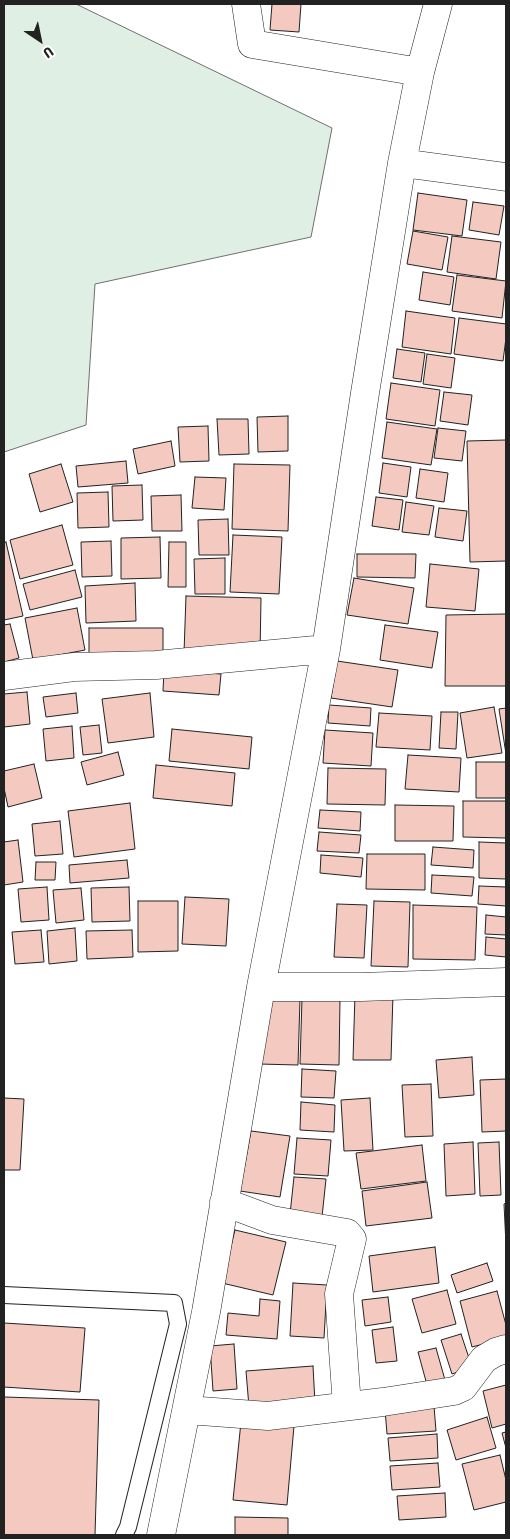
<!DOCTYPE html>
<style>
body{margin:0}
#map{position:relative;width:510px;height:1539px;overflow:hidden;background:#fff;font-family:"Asap Condensed",sans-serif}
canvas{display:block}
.frame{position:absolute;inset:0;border:5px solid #222;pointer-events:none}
.north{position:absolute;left:15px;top:15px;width:50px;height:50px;-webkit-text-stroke:4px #fff;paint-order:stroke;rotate:146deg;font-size:14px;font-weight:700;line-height:20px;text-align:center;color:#222}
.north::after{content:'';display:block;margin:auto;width:18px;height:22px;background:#222;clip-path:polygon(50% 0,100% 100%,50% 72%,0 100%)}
</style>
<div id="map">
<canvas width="510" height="1539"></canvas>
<div class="frame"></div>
<div class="north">U</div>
</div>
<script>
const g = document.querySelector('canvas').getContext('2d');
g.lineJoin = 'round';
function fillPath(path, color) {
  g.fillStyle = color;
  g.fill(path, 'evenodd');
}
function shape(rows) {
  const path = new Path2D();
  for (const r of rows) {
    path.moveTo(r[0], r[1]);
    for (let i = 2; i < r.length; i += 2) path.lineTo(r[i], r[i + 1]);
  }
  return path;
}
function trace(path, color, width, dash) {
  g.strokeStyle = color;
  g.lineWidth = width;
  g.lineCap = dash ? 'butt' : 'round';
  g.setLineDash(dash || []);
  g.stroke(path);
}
const green = shape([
 [4,4,76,4,332,128,311,237,95,284,86,425,4,452,4,4]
]);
fillPath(green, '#e0efe3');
trace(green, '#6f6f6f', 1);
const building = shape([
 [272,4,301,4,299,32,270,30,272,4],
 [418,193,467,200,462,236,413,230,418,193],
 [473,202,504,206,499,235,469,230,473,202],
 [413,231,448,237,442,270,407,264,413,231],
 [452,236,501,242,496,279,447,272,452,236],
 [423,272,454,277,450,305,419,300,423,272],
 [457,275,506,281,502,318,452,311,457,275],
 [406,311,455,318,451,354,402,347,406,311],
 [459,318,506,324,506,338,503,361,454,354,459,318],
 [397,349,425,353,421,382,393,378,397,349],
 [427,354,455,358,451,388,423,384,427,354],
 [391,383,440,390,435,426,386,419,391,383],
 [444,392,472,395,468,425,440,421,444,392],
 [288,416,288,451,258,452,257,417,288,416],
 [217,419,248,419,249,454,219,455,217,419],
 [387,422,437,429,431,465,382,458,387,422],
 [208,426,209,461,180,462,178,427,208,426],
 [438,428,466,431,462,461,434,458,438,428],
 [506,440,506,561,470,562,467,441,506,440],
 [171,441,175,466,138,474,133,449,171,441],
 [126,461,128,483,78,487,76,466,126,461],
 [383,463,411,467,407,497,379,493,383,463],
 [61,464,73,502,40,512,29,474,61,464],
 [234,464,290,465,288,531,232,529,234,464],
 [420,469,448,473,444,502,416,498,420,469],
 [195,477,226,478,224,510,192,508,195,477],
 [142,485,143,520,113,521,112,486,142,485],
 [108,492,109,527,78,528,77,493,108,492],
 [181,495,182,531,152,531,151,496,181,495],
 [376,497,403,500,399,530,372,526,376,497],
 [406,502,434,506,429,535,402,532,406,502],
 [439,508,467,511,463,541,435,537,439,508],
 [228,519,229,555,199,555,198,520,228,519],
 [62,525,73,565,20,579,10,540,62,525],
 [233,535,282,537,279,594,230,592,233,535],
 [160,537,161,578,121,579,121,538,160,537],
 [111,541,112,576,82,577,81,542,111,541],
 [6,542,23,616,4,620,4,543,6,542],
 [169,542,186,542,186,587,168,587,169,542],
 [357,554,416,554,415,578,357,577,357,554],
 [225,558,225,594,195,594,194,559,225,558],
 [430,564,479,569,475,611,426,607,430,564],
 [75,570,82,597,30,610,23,584,75,570],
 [354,578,414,588,408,624,347,615,354,578],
 [135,583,136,621,86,623,85,586,135,583],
 [186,596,261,598,260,654,184,653,186,596],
 [77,608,85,650,33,660,25,618,77,608],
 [506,614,506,686,445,686,446,615,506,614],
 [10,624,19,658,4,662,4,625,10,624],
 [385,625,438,632,432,668,380,660,385,625],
 [89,628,163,628,163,660,89,660,89,628],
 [337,661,398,670,392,707,331,698,337,661],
 [164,670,221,674,219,695,163,691,164,670],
 [27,692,30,724,4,727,4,694,27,692],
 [76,693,78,713,46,717,43,697,76,693],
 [150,693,154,737,108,743,102,699,150,693],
 [329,705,371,708,370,726,328,723,329,705],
 [494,707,502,753,467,758,460,713,494,707],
 [506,708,506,754,499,709,506,708],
 [441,712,458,712,456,749,439,748,441,712],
 [379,713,432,716,430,750,376,747,379,713],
 [99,725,102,753,83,755,80,727,99,725],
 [72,726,74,758,46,761,43,729,72,726],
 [172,729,252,737,249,769,169,761,172,729],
 [325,730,373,733,371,766,323,763,325,730],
 [118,752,124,775,87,785,81,762,118,752],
 [408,755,461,758,459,792,405,789,408,755],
 [476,762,506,762,506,798,476,798,476,762],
 [34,764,42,798,8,807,4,788,4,771,34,764],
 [156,765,235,773,232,806,153,798,156,765],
 [328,768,386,769,385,805,327,804,328,768],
 [463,801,506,801,506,838,463,837,463,801],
 [130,803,135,849,74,857,68,811,130,803],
 [395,805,454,806,453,841,395,841,395,805],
 [320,810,361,812,360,831,318,828,320,810],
 [60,821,63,854,35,856,32,824,60,821],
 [319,832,361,835,359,853,317,851,319,832],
 [18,840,23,882,4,885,4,842,18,840],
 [479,842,506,843,506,879,479,878,479,842],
 [433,847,474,850,473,868,431,865,433,847],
 [367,854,425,854,425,890,366,889,367,854],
 [321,855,363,858,361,877,320,873,321,855],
 [127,860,129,878,70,883,69,865,127,860],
 [36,862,56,862,55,880,35,880,36,862],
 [432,875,474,877,472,896,431,893,432,875],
 [479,886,506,887,506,906,478,904,479,886],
 [47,887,49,920,21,922,18,889,47,887],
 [129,887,130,921,92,922,91,888,129,887],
 [81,888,84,920,56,923,53,890,81,888],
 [185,897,229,899,226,946,182,944,185,897],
 [138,901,178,901,178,951,138,952,138,901],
 [374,901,410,902,408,967,371,966,374,901],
 [337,904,367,905,364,958,334,957,337,904],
 [413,905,477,907,475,960,413,959,413,905],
 [486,915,506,917,506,935,485,934,486,915],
 [75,928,77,961,49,964,47,931,75,928],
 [41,930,44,962,15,964,12,932,41,930],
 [132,930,133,957,87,959,86,931,132,930],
 [486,937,506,939,506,957,485,955,486,937],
 [355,994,393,994,391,1060,353,1060,355,994],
 [261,998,300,999,298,1065,259,1064,261,998],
 [302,999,340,999,339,1065,300,1064,302,999],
 [472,1057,474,1095,439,1098,436,1060,472,1057],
 [302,1069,336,1071,334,1098,301,1097,302,1069],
 [506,1079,506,1131,482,1132,480,1080,506,1079],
 [431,1084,433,1136,405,1137,402,1085,431,1084],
 [4,1098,24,1099,20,1170,4,1170,4,1098],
 [370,1098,373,1150,344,1151,341,1100,370,1098],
 [301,1102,335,1105,334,1132,300,1130,301,1102],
 [251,1131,290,1136,280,1197,240,1191,251,1131],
 [297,1138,331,1140,328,1176,294,1174,297,1138],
 [473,1142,475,1194,446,1196,444,1144,473,1142],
 [499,1142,501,1195,480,1196,478,1143,499,1142],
 [422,1145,426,1181,361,1189,356,1153,422,1145],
 [294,1177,326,1179,322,1217,290,1214,294,1177],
 [427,1182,432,1218,366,1226,362,1191,427,1182],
 [506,1203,506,1245,504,1204,506,1203],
 [235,1230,286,1242,273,1295,222,1283,235,1230],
 [435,1247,439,1283,373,1292,369,1256,435,1247],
 [487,1263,493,1281,457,1293,451,1275,487,1263],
 [293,1283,327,1285,324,1338,290,1336,293,1283],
 [447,1290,456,1324,422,1333,412,1299,447,1290],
 [497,1291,506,1325,506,1338,472,1347,460,1301,497,1291],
 [388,1297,391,1322,365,1326,362,1300,388,1297],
 [260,1299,280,1301,277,1339,226,1335,228,1313,259,1316,260,1299],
 [4,1323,85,1328,80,1392,4,1387,4,1323],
 [393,1327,397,1361,376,1363,372,1330,393,1327],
 [461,1334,472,1367,452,1374,441,1340,461,1334],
 [234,1344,237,1389,213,1391,210,1346,234,1344],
 [436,1348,445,1380,427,1385,418,1352,436,1348],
 [313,1366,315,1403,249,1407,246,1371,313,1366],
 [506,1385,506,1424,492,1428,483,1391,506,1385],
 [4,1397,99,1400,95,1535,4,1535,4,1397],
 [434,1406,436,1431,387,1434,385,1409,434,1406],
 [487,1417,496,1448,456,1460,447,1430,487,1417],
 [241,1422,294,1426,287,1505,233,1500,241,1422],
 [506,1432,506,1448,502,1433,506,1432],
 [437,1434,438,1458,390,1461,388,1438,437,1434],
 [500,1455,506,1480,506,1502,474,1510,462,1464,500,1455],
 [438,1463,440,1487,392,1490,390,1466,438,1463],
 [445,1493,446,1517,399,1520,397,1496,445,1493],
 [235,1517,288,1518,288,1535,235,1535,235,1517]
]);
fillPath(building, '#f3c9c0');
trace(building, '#222', 1);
const lane = shape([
 [4,1295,174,1303,178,1324,128,1527,124,1535]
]);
const street = shape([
 [246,4,252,44,420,72],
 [402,163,506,177],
 [4,676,74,667,156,665,326,649],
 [261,987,361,987,506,982],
 [224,1202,272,1220,347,1233,352,1239,339,1294,347,1406],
 [187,1410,268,1416,383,1402,454,1391,463,1387,484,1359,496,1352,506,1349],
 [161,1535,206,1312,261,987,326,649,365,393,402,163,420,72,438,4]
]);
trace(lane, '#222', 18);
trace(street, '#222', 29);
trace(lane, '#fff', 16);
trace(street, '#fff', 28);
</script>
